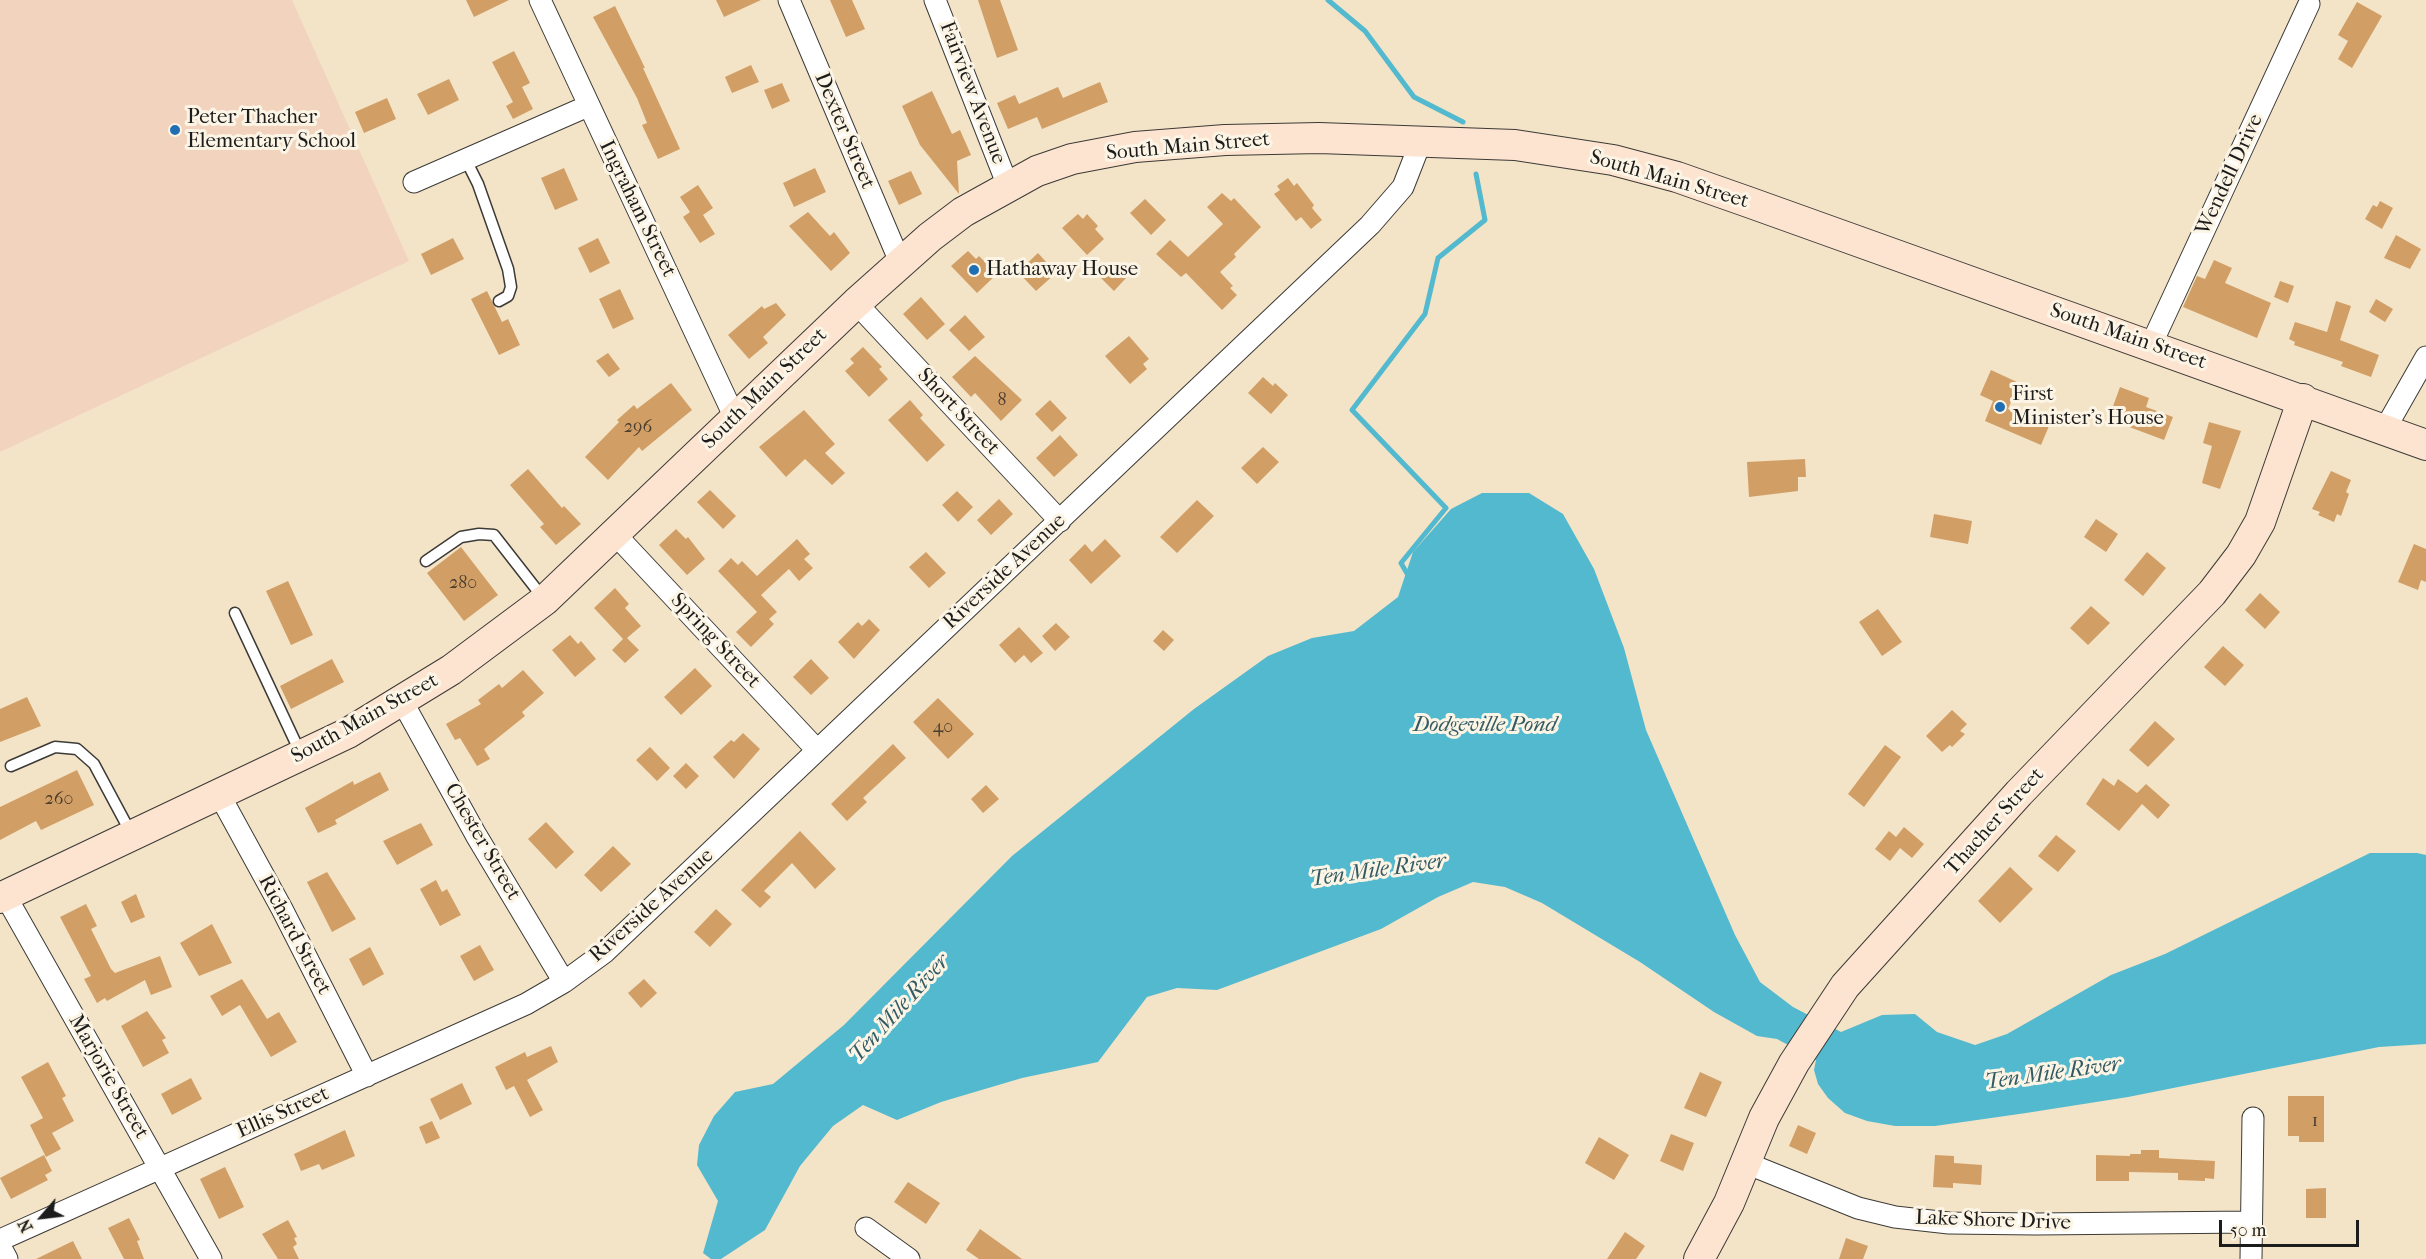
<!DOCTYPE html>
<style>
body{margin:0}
#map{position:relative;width:2426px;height:1259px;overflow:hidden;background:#f3e3c7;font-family:"IM FELL French Canon",serif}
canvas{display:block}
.north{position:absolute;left:12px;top:1187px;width:60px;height:60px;-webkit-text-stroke:4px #fcf5e5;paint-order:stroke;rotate:242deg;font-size:16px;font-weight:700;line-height:24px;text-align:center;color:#1c1c1c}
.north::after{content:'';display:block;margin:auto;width:21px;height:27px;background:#1c1c1c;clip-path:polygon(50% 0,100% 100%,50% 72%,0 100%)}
.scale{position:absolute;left:2219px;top:1220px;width:140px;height:27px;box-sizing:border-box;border:3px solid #1c1c1c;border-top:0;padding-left:8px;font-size:18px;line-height:21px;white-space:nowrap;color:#1c1c1c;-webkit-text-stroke:4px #fcf5e5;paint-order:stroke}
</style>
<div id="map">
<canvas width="2426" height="1259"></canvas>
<div class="north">N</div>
<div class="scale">50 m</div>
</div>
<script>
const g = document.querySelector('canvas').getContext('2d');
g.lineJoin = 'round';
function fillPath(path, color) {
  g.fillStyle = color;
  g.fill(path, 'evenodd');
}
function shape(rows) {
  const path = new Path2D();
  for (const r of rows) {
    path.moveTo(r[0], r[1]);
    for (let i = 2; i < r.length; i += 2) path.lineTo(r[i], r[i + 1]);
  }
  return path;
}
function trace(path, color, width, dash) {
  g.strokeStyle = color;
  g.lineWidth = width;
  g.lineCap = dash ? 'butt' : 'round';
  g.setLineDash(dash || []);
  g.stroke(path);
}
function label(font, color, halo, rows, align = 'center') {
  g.font = font + ' "IM FELL French Canon",serif';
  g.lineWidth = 6;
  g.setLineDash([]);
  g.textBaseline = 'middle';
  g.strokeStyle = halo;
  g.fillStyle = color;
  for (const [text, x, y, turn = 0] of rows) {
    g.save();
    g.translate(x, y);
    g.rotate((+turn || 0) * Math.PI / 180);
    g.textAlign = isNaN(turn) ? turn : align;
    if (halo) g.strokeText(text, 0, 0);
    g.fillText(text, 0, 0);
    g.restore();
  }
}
fillPath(shape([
 [0,0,292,0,409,261,0,452]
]), '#f2d4be');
fillPath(shape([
 [1482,493,1529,493,1563,514,1594,569,1624,648,1646,730,1735,935,1760,982,1793,1007,1841,1032,1882,1015,1915,1014,1937,1032,1975,1045,2007,1034,2111,975,2165,954,2370,853,2417,853,2426,855,2426,1044,2379,1047,2128,1097,2026,1113,1935,1126,1895,1126,1867,1121,1845,1113,1828,1098,1818,1084,1814,1070,1816,1060,1777,1039,1757,1036,1714,1012,1640,962,1542,903,1505,887,1473,882,1438,897,1381,929,1217,990,1177,988,1147,997,1098,1062,1022,1078,941,1102,897,1120,863,1105,833,1126,800,1166,765,1230,721,1259,711,1259,703,1253,718,1201,697,1165,699,1145,714,1116,735,1092,773,1084,844,1025,1012,856,1194,709,1268,656,1312,638,1354,631,1398,597,1413,552,1451,509]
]), '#52b9cf');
trace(shape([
 [1328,0,1365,31,1414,97,1463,122],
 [1409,577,1401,563,1446,508,1352,410,1425,314,1438,258,1485,220,1476,174]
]), '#52b9cf', 5);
fillPath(shape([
 [466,0,509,0,474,17],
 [716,0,761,0,724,17],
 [830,0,852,0,865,29,846,37],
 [978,0,1000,0,1018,50,997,58],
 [2357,2,2382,16,2352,68,2338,59,2348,41,2338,35],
 [615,6,645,68,643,68,680,149,658,159,642,125,647,123,637,98,593,17],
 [514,51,530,83,522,87,533,109,513,119,506,106,513,102,492,62],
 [751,65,759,82,732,93,725,77],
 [449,79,459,100,428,115,417,94],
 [1100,82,1108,102,1042,129,1037,117,1008,129,997,103,1015,95,1019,104,1058,87,1063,98],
 [782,83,790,101,772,109,764,90],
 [932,91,952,134,960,130,971,155,957,161,959,194,920,145,902,106],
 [387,98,396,119,364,133,355,112],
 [564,168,578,200,555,210,541,178],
 [815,168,826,192,794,207,783,183],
 [911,171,922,194,899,205,888,181],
 [1288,178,1294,186,1297,183,1314,205,1312,208,1322,220,1311,229,1301,217,1296,221,1274,194,1280,190,1277,186],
 [698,185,713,208,703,215,715,234,700,243,683,217,690,212,680,197],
 [1222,193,1231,201,1234,198,1261,227,1234,254,1236,257,1220,272,1233,286,1230,288,1237,295,1222,310,1186,273,1181,277,1156,254,1170,240,1188,257,1223,224,1207,207],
 [1145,199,1166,220,1151,235,1130,213],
 [2380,201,2393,208,2382,229,2365,219,2373,205,2377,207],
 [808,212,830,236,834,232,850,253,831,271,789,226],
 [1078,214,1083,219,1087,214,1098,226,1095,229,1104,239,1087,255,1062,228],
 [2396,235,2421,249,2410,269,2384,258],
 [453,238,464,259,431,275,421,254],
 [598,238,610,263,590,273,578,248],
 [968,251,976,259,979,256,997,274,977,293,951,266],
 [1038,253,1056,273,1036,291,1018,272],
 [2214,260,2232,268,2225,283,2271,303,2257,338,2183,307,2197,276,2205,279],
 [1114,266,1126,278,1114,291,1101,278],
 [2280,281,2294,286,2288,303,2274,297],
 [620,289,634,319,613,329,599,299],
 [487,291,502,322,508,319,520,345,499,355,471,299],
 [921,297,945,324,927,340,903,314],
 [2376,299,2393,309,2385,322,2369,312],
 [2336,301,2351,306,2340,340,2379,355,2371,377,2341,366,2343,362,2294,345,2295,342,2289,339,2295,322,2327,332],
 [776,303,786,315,763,337,768,343,749,359,728,335,762,306,764,309],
 [965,315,985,337,969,351,949,330],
 [1129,336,1149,359,1143,364,1147,369,1130,384,1105,356],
 [863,347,882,367,879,369,888,379,869,397,845,371,854,363,850,359],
 [608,353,620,369,609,377,596,361],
 [975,356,1022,400,1001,421,975,393,971,397,952,377],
 [1991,370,2019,383,2008,409,2049,426,2041,445,1985,421,1993,401,1980,395],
 [1263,377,1273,386,1275,383,1288,395,1271,414,1248,393],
 [671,383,692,410,642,451,639,447,608,480,585,457,619,422,617,420,634,405,637,409],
 [2120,387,2149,398,2146,407,2173,417,2164,440,2124,425,2128,415,2112,409],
 [910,400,923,415,920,418,945,445,927,462,888,420],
 [1050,400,1067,418,1052,432,1035,414],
 [804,410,835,444,825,453,845,473,832,485,805,459,786,477,759,447],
 [2209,422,2241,431,2220,489,2202,483,2212,446,2203,443],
 [1060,435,1078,455,1054,477,1036,458],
 [1263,447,1279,462,1257,484,1241,468],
 [1805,459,1806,477,1798,477,1798,491,1749,497,1747,462],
 [528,469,562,508,564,506,581,524,556,545,540,527,544,524,510,485],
 [2331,471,2351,480,2346,492,2349,494,2341,516,2337,514,2334,522,2318,515,2320,512,2312,509],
 [710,490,736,516,723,529,697,502],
 [957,491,973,507,958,522,942,505],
 [999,499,1013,514,991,535,977,520],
 [1197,500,1214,516,1177,553,1160,537],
 [1934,514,1972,521,1968,544,1930,537],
 [2096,519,2118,534,2106,552,2084,537],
 [676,529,686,539,688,537,705,559,687,575,659,545],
 [797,539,810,554,804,559,813,568,799,581,789,569,761,595,777,612,769,619,774,624,751,647,736,632,757,612,718,571,731,558,738,565,742,561,757,576],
 [1105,539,1121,556,1091,584,1069,560,1085,544,1092,552],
 [2414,544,2426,549,2426,582,2421,580,2418,590,2398,582],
 [461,547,498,595,464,621,427,573],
 [926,552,946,573,929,588,909,567],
 [2147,552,2166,568,2143,596,2124,580],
 [288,581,313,635,291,645,266,591],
 [615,588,629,604,625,608,641,626,627,638,639,650,625,663,612,650,623,639,594,608],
 [2260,593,2280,612,2265,629,2245,610],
 [2091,606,2110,623,2088,645,2070,628],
 [1878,609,1902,642,1882,656,1859,622],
 [869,619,880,630,854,659,838,642,858,622,862,626],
 [1056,623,1070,637,1055,651,1042,636],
 [1019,627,1043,653,1031,663,1024,655,1015,663,999,645],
 [1163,630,1174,640,1164,651,1153,641],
 [570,635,578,644,581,641,596,659,575,677,552,650],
 [2223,646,2244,665,2225,686,2204,667],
 [332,659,344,682,291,709,280,686],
 [811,659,829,678,811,695,793,677],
 [695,668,712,686,681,715,664,697],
 [523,670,544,693,522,712,525,716,484,749,490,759,477,766,460,738,455,740,446,724,481,704,478,700,499,684,502,688],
 [27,697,41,726,0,742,0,709],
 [938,698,974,734,948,759,913,722],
 [1952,710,1967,724,1960,731,1965,734,1952,747,1950,745,1942,752,1926,736],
 [2155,721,2175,739,2148,767,2129,750],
 [743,733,760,749,734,779,713,757,731,740,734,742],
 [893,744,906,758,863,798,867,802,847,821,831,804],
 [1885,745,1901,757,1864,807,1848,794],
 [650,747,670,768,657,781,636,760],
 [686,763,699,776,686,789,673,776],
 [77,770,94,805,41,830,36,821,0,840,0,807],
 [380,772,389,790,335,820,337,824,318,833,305,808,353,781,354,785],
 [2103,778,2114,786,2118,779,2137,793,2146,784,2170,805,2158,819,2142,804,2119,831,2086,804],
 [986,785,999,799,983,813,971,799],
 [546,822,574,852,556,869,528,839],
 [421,823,433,845,397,865,383,841],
 [1904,827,1924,844,1912,858,1900,848,1890,861,1875,849,1889,831,1896,837],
 [800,831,836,869,815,889,792,863,764,891,771,897,760,908,741,890],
 [2056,835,2076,851,2058,872,2038,856],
 [613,846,631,864,601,892,584,875],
 [2010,867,2033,889,2000,923,1978,901],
 [327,872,356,919,332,932,307,882],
 [436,880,442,892,447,889,461,915,440,926,420,889],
 [136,894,145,917,131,923,121,902],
 [86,904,97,926,91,929,111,969,115,973,160,956,172,987,151,995,145,980,107,1001,105,998,97,1003,84,979,91,976,60,917],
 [716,909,732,924,710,947,694,932],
 [212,924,232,963,199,976,180,943],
 [480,945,494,970,474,981,460,956],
 [370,947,384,974,363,986,349,959],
 [242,979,267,1019,279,1012,297,1042,271,1057,240,1005,222,1016,210,996],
 [644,979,657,993,641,1008,628,993],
 [147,1011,166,1038,162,1040,169,1053,143,1067,121,1026],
 [551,1046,558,1062,527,1080,543,1110,530,1117,514,1086,506,1090,495,1067,525,1052,527,1057],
 [48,1062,66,1096,62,1098,74,1121,52,1133,61,1149,46,1157,30,1125,43,1118,21,1077],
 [1700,1072,1722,1082,1706,1117,1684,1108],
 [191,1078,202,1099,172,1115,161,1094],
 [462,1083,472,1104,440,1120,430,1099],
 [2288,1096,2324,1096,2324,1142,2299,1142,2299,1136,2288,1136],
 [432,1121,440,1138,426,1144,419,1127],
 [1798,1125,1816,1133,1807,1154,1789,1146],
 [345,1130,355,1156,322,1170,319,1164,301,1171,294,1154],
 [1671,1134,1694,1143,1683,1171,1660,1161],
 [1599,1137,1629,1155,1614,1180,1585,1163],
 [2141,1150,2159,1150,2159,1158,2215,1161,2214,1179,2205,1178,2205,1181,2178,1180,2178,1173,2129,1172,2129,1181,2096,1181,2096,1155,2130,1156,2130,1154,2141,1154],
 [44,1155,52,1171,45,1175,48,1180,11,1199,0,1178],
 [1935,1155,1954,1156,1954,1163,1982,1165,1981,1185,1953,1183,1953,1188,1933,1187],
 [225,1167,244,1207,219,1219,200,1179],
 [908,1182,940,1203,926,1224,894,1202],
 [2326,1188,2326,1218,2306,1218,2306,1189],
 [129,1218,140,1240,137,1241,144,1259,124,1259,108,1228],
 [288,1220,297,1237,294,1238,297,1244,293,1247,299,1259,278,1259,262,1234],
 [980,1229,1022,1259,979,1259,966,1250],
 [1625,1232,1645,1246,1636,1259,1607,1259],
 [1846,1238,1868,1246,1863,1259,1839,1259],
 [73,1241,82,1259,36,1259]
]), '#d19f66');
const lane = shape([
 [466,160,478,184,508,269,511,287,508,296,499,301],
 [426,561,461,537,479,534,494,535,544,599],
 [235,613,300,752],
 [11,766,55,747,77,749,94,764,132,835]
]);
const street = shape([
 [540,0,735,418],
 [789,0,900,262],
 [935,0,1008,186],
 [414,182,588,106],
 [856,303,1060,521],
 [2151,345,2309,4],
 [2385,429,2426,357],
 [613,532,817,750],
 [402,701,476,835,564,982],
 [219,794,282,909,367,1076],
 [5,895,211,1259],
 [1746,1163,1858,1208,1895,1217,1949,1223,2036,1224,2251,1222],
 [866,1228,909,1259],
 [0,1240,526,1004,564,982,605,952,1370,225,1403,187,1421,141],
 [0,1246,7,1259],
 [2251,1259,2253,1118]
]);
const secondary = shape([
 [0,898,348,733,451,670,545,600,856,303,930,237,963,212,1037,171,1072,159,1135,147,1225,140,1319,138,1515,145,1613,160,1677,177,1751,203,2426,445],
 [1699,1259,1729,1203,1764,1118,1794,1063,1845,986,2019,793,2212,593,2241,555,2260,522,2303,399]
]);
trace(lane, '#3c3a36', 13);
trace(street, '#3c3a36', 23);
trace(secondary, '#3c3a36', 32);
trace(lane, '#fff', 10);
trace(street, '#fff', 21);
trace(secondary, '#fde4d1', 30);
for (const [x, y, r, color] of [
 [175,130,6,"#1f6fb2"],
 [974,270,6,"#1f6fb2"],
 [2000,407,6,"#1f6fb2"]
]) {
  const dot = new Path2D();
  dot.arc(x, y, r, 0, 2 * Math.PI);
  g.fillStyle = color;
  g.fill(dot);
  trace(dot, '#fcf5e5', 2);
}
label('18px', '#493d2e', null, [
 ["8",1002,401],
 ["296",638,428],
 ["280",463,584],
 ["40",943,728],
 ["260",59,800],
 ["1",2315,1122]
]);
label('21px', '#1c1c1c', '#fcf5e5', [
 ["Fairview Avenue",972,93,69],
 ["Dexter Street",844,131,67],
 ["South Main Street",1188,147,-5],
 ["Wendell Drive",2230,175,-65],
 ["South Main Street",1669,180,16],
 ["Ingraham Street",637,209,64],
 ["South Main Street",2128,337,19],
 ["South Main Street",765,389,-44],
 ["Short Street",958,412,47],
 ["Riverside Avenue",1005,572,-43],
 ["Spring Street",715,641,47],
 ["South Main Street",365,719,-29],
 ["Thacher Street",1995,822,-48],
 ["Chester Street",482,842,60],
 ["Riverside Avenue",652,906,-42],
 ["Richard Street",294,935,62],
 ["Marjorie Street",108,1077,60],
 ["Ellis Street",283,1113,-24],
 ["Lake Shore Drive",1993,1221,2]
]);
label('21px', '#1c1c1c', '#fcf5e5', [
 ["Peter Thacher",187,118],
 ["Elementary School",187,142],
 ["Hathaway House",986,270],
 ["First",2012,395],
 ["Minister's House",2012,419]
], 'left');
label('italic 22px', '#325b64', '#fcf5e5', [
 ["Dodgeville Pond",1485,726],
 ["Ten Mile River",1378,871,-8],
 ["Ten Mile River",900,1009,-48],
 ["Ten Mile River",2053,1074,-8]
]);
</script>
